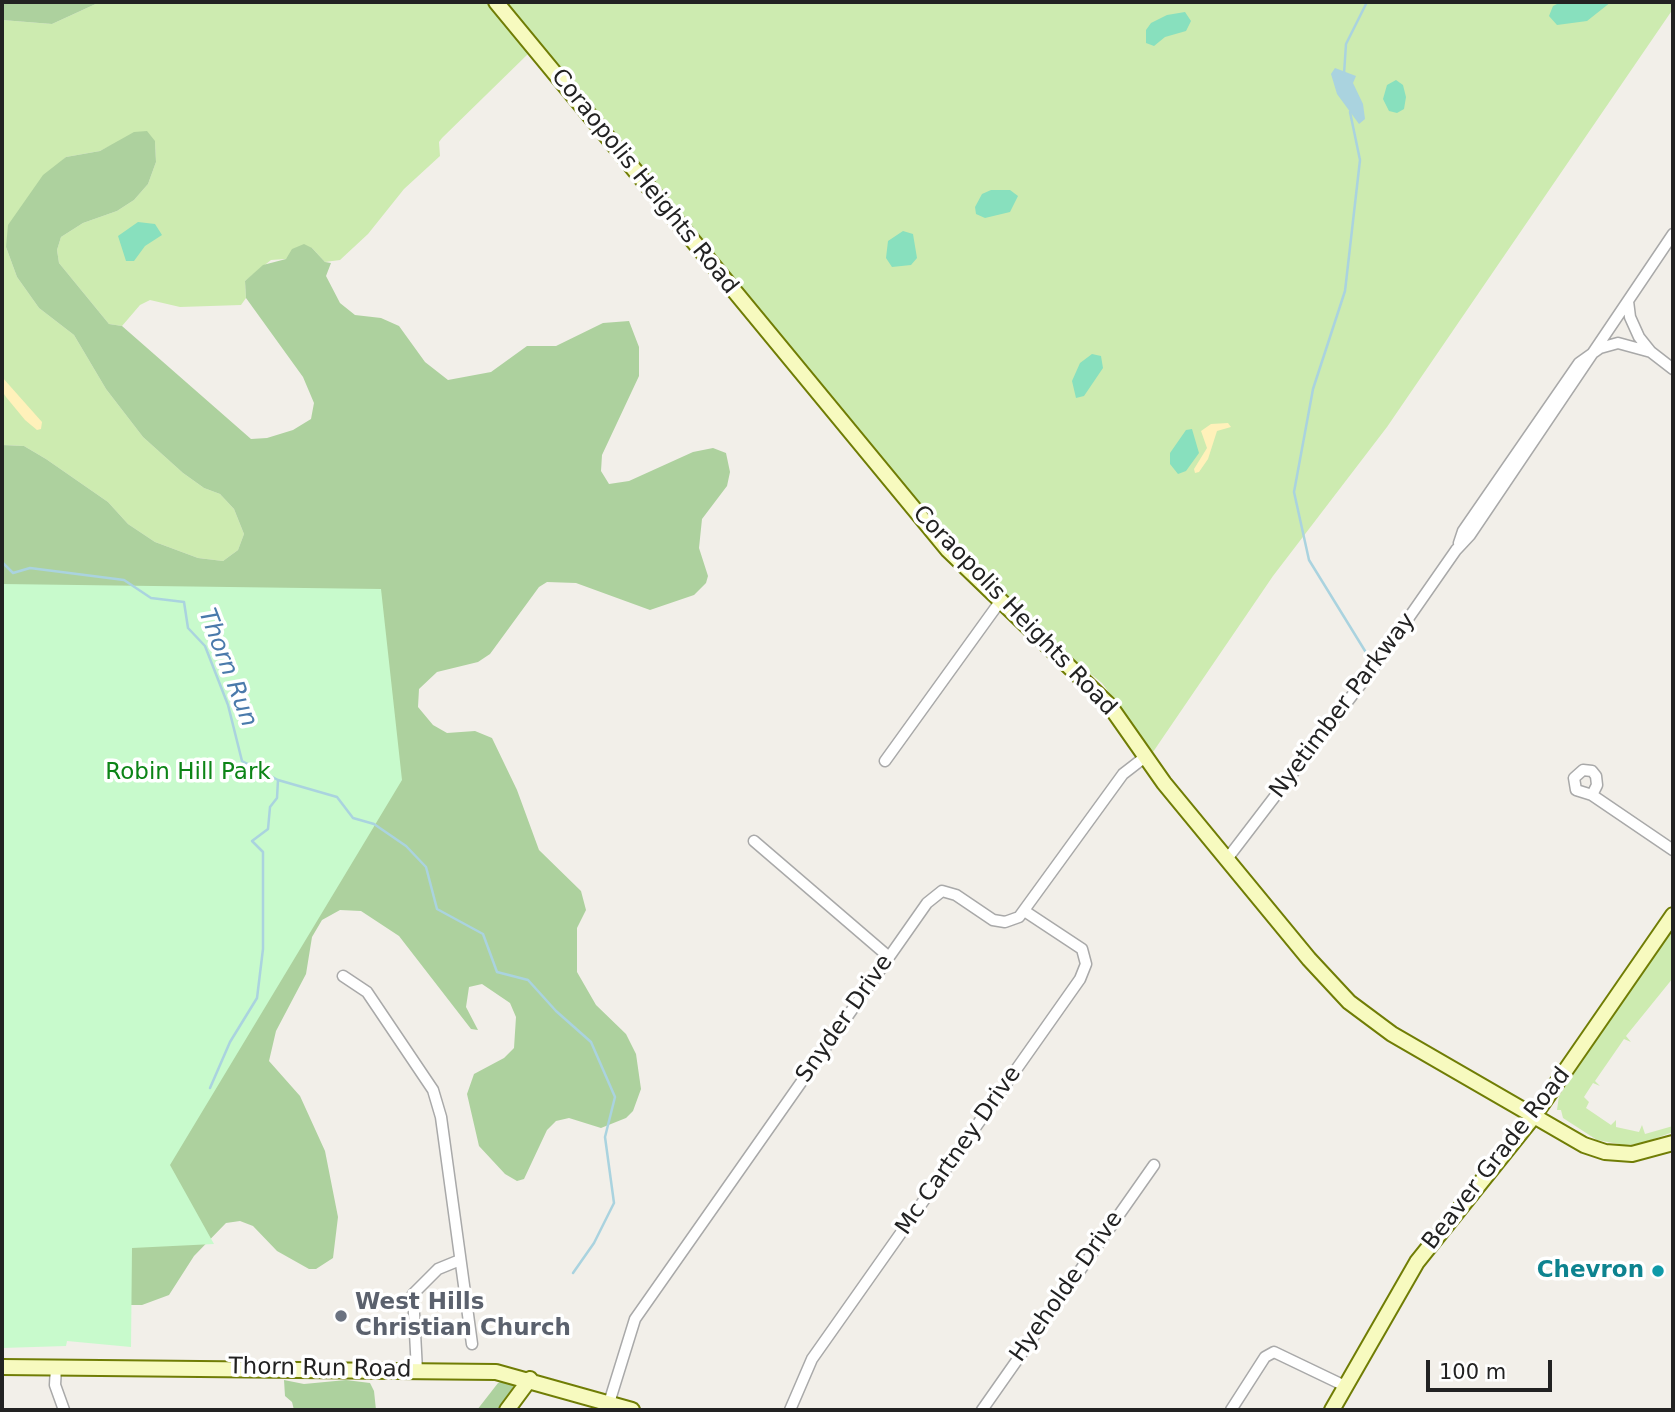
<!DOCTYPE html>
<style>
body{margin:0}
#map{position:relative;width:1675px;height:1412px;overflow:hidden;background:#f2efe9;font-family:"DejaVu Sans",sans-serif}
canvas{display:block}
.frame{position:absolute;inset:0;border:4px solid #222;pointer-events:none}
.scale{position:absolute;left:1426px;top:1360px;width:126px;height:32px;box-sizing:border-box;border:4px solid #222;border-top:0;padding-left:9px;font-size:21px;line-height:24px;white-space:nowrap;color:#222;-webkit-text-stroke:5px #fff;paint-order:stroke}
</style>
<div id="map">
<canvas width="1675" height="1412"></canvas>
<div class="frame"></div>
<div class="scale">100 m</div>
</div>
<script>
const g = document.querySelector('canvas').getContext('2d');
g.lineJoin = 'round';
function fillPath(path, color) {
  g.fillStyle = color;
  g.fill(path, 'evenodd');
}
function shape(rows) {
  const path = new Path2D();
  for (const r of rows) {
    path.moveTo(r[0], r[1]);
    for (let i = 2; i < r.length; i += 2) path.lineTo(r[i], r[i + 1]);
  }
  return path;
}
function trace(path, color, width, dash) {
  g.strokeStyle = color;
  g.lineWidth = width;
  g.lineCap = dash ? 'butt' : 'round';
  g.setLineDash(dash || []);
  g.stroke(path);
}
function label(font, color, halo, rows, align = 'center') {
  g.font = font + ' "DejaVu Sans",sans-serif';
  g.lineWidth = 7;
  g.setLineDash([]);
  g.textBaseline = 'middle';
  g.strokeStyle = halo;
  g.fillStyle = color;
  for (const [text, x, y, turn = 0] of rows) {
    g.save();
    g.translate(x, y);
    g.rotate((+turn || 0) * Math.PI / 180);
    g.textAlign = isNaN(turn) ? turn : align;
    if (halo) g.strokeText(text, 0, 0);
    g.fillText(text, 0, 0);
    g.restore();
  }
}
fillPath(shape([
 [100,2,486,2,529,53,442,138,439,142,440,156,404,189,368,234,340,260,325,262,312,248,286,259,271,260,245,281,246,298,241,305,180,307,150,300,140,305,122,326,109,324,59,263,57,250,61,237,83,223,117,211,134,200,148,184,156,162,155,141,112,145,100,151,66,157,32,194,6,247,17,277,39,308,74,335,106,389,143,437,183,473,204,488,220,494,234,509,244,534,238,550,223,561,198,558,155,542,128,524,108,502,46,459,24,446,2,445,2,20,52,24],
 [504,2,1673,2,1673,9,1387,427,1273,576,1153,752,1102,683,1054,645,945,537],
 [1673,926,1673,978,1626,1036,1631,1042,1624,1039,1595,1081,1600,1086,1593,1083,1584,1097,1589,1102,1586,1108,1611,1125,1616,1120,1616,1127,1639,1132,1642,1125,1645,1134,1673,1126,1673,1132,1640,1144,1624,1145,1597,1140,1563,1118,1561,1110,1557,1110,1559,1096]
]), '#cdebb0');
fillPath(shape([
 [2,2,100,2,52,24,2,20],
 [147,131,155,141,156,162,148,184,134,200,117,211,83,223,61,237,57,250,59,263,109,324,122,326,251,439,267,438,293,430,311,419,314,403,303,377,246,298,245,281,263,265,286,259,292,249,304,244,312,248,325,262,331,263,326,276,340,303,355,315,381,318,399,326,425,362,448,380,491,372,527,346,556,346,603,323,629,321,639,347,639,376,602,455,601,471,609,484,629,481,693,452,713,448,726,453,730,472,727,486,702,519,699,548,708,576,706,583,694,595,650,610,576,583,547,582,539,587,490,654,478,662,437,672,419,689,418,707,433,725,447,733,475,731,492,738,517,790,539,850,581,891,586,910,577,928,577,972,596,1005,626,1034,636,1054,641,1089,633,1111,626,1118,601,1128,569,1118,556,1121,547,1130,524,1179,517,1181,505,1174,479,1146,467,1094,474,1074,504,1058,514,1048,516,1017,510,1003,482,984,469,987,466,1007,478,1030,471,1029,399,936,361,911,340,910,322,920,312,937,306,974,276,1031,269,1061,300,1096,325,1151,338,1217,333,1258,316,1269,309,1269,277,1251,253,1226,240,1221,226,1223,194,1256,169,1295,142,1305,129,1305,2,1137,2,445,24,446,46,459,108,502,128,524,155,542,198,558,223,561,238,550,244,534,234,509,220,494,204,488,183,473,143,437,106,389,74,335,39,308,17,277,6,247,8,225,43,175,66,157,100,151,134,132],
 [284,1380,304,1384,346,1380,370,1383,374,1391,376,1410,294,1410,292,1402,285,1396],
 [505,1380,514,1386,497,1410,477,1410,498,1383]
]), '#add19e');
fillPath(shape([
 [2,377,42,422,41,429,37,430,25,420,6,397,2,391],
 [1211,424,1228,423,1231,427,1217,431,1208,459,1199,472,1195,473,1194,469,1207,448,1201,431]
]), '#fff1ba');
fillPath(shape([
 [2,584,381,589,402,780,170,1165,214,1244,132,1248,131,1347,67,1341,66,1346,2,1348]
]), '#c8facc');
fillPath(shape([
 [1611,2,1587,21,1557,25,1549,16,1553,6,1559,3],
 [1185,12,1191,21,1186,31,1165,37,1154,46,1146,43,1146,30,1151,23,1167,15],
 [1396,80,1403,85,1406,97,1404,109,1397,113,1389,111,1383,99,1387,85],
 [1010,190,1018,196,1010,212,985,218,976,214,975,207,982,194,991,190],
 [138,222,155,224,162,235,145,246,134,261,126,261,118,236],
 [903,231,913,234,917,258,911,265,892,267,886,258,888,241],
 [1092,354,1101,356,1103,368,1084,396,1076,398,1072,381,1080,363],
 [1192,429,1199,453,1186,471,1178,474,1170,464,1170,453,1186,430]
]), '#88e0be');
fillPath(shape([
 [1335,68,1356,76,1353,83,1363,104,1365,119,1359,124,1337,94,1331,74]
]), '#aad3df');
trace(shape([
 [1344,74,1346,44,1367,2],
 [1350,112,1360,160,1345,291,1313,389,1294,492,1309,560,1370,659],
 [2,562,13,573,30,568,124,580,151,598,184,602,188,628,205,646,228,705,242,761,278,780,337,797,353,818,374,824,406,846,426,867,437,909,483,934,497,972,528,980,556,1011,591,1042,615,1097,605,1137,614,1203,594,1243,573,1273],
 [210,1088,230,1042,257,998,263,949,263,852,252,841,268,829,270,807,277,798,278,780]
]), '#aad3df', 2.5);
const street = shape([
 [1628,301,1630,317,1639,337,1651,352,1673,369],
 [1459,543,1463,531,1579,363,1600,348,1618,343,1651,352],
 [885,761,999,603],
 [1592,795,1597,785,1596,776,1592,771,1583,770,1574,778,1576,790,1592,795,1673,850],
 [754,841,889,957],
 [1227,859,1380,659,1456,550,1470,535,1673,234],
 [343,976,367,992,433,1090,441,1117,472,1344],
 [56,1367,55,1385,64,1410],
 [417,1371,413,1294,438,1269,460,1260],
 [609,1403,635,1319,927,903,942,891,956,895,993,920,1005,922,1019,917,1123,774,1145,757],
 [790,1410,812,1359,1080,979,1086,964,1082,949,1026,912],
 [982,1410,1154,1165],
 [1231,1410,1265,1357,1274,1352,1345,1386]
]);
const secondary = shape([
 [496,2,948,550,1110,706,1164,783,1309,959,1349,1002,1392,1034,1584,1145,1605,1152,1632,1154,1673,1143],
 [2,1367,496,1372,632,1410],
 [507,1410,530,1379],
 [1332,1410,1417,1262,1534,1116,1673,915]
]);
trace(street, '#a9a9a9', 13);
trace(secondary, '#707d05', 18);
trace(street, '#fff', 10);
trace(secondary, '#f7fabf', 14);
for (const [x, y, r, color] of [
 [1658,1271,7,"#0f9aa8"],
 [341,1316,7,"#6b7280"]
]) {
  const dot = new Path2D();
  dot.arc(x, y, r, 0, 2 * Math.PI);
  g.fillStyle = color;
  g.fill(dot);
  trace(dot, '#fff', 2.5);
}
label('23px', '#222', '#fff', [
 ["Coraopolis Heights Road",644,182,51],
 ["Coraopolis Heights Road",1014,611,46],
 ["Nyetimber Parkway",1343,706,-53],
 ["Snyder Drive",845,1019,-55],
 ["Mc Cartney Drive",959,1151,-55],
 ["Beaver Grade Road",1497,1159,-52],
 ["Hyeholde Drive",1067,1287,-55],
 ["Thorn Run Road",320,1369,1]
]);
label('23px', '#0c8416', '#fff', [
 ["Robin Hill Park",188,773]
]);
label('bold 23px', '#0d838f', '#fff', [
 ["Chevron",1644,1271]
], 'right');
label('bold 23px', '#5b616d', '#fff', [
 ["West Hills",355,1303],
 ["Christian Church",355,1329]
], 'left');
label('italic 24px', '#4a7aab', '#fff', [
 ["Thorn Run",227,668,69]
]);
</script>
